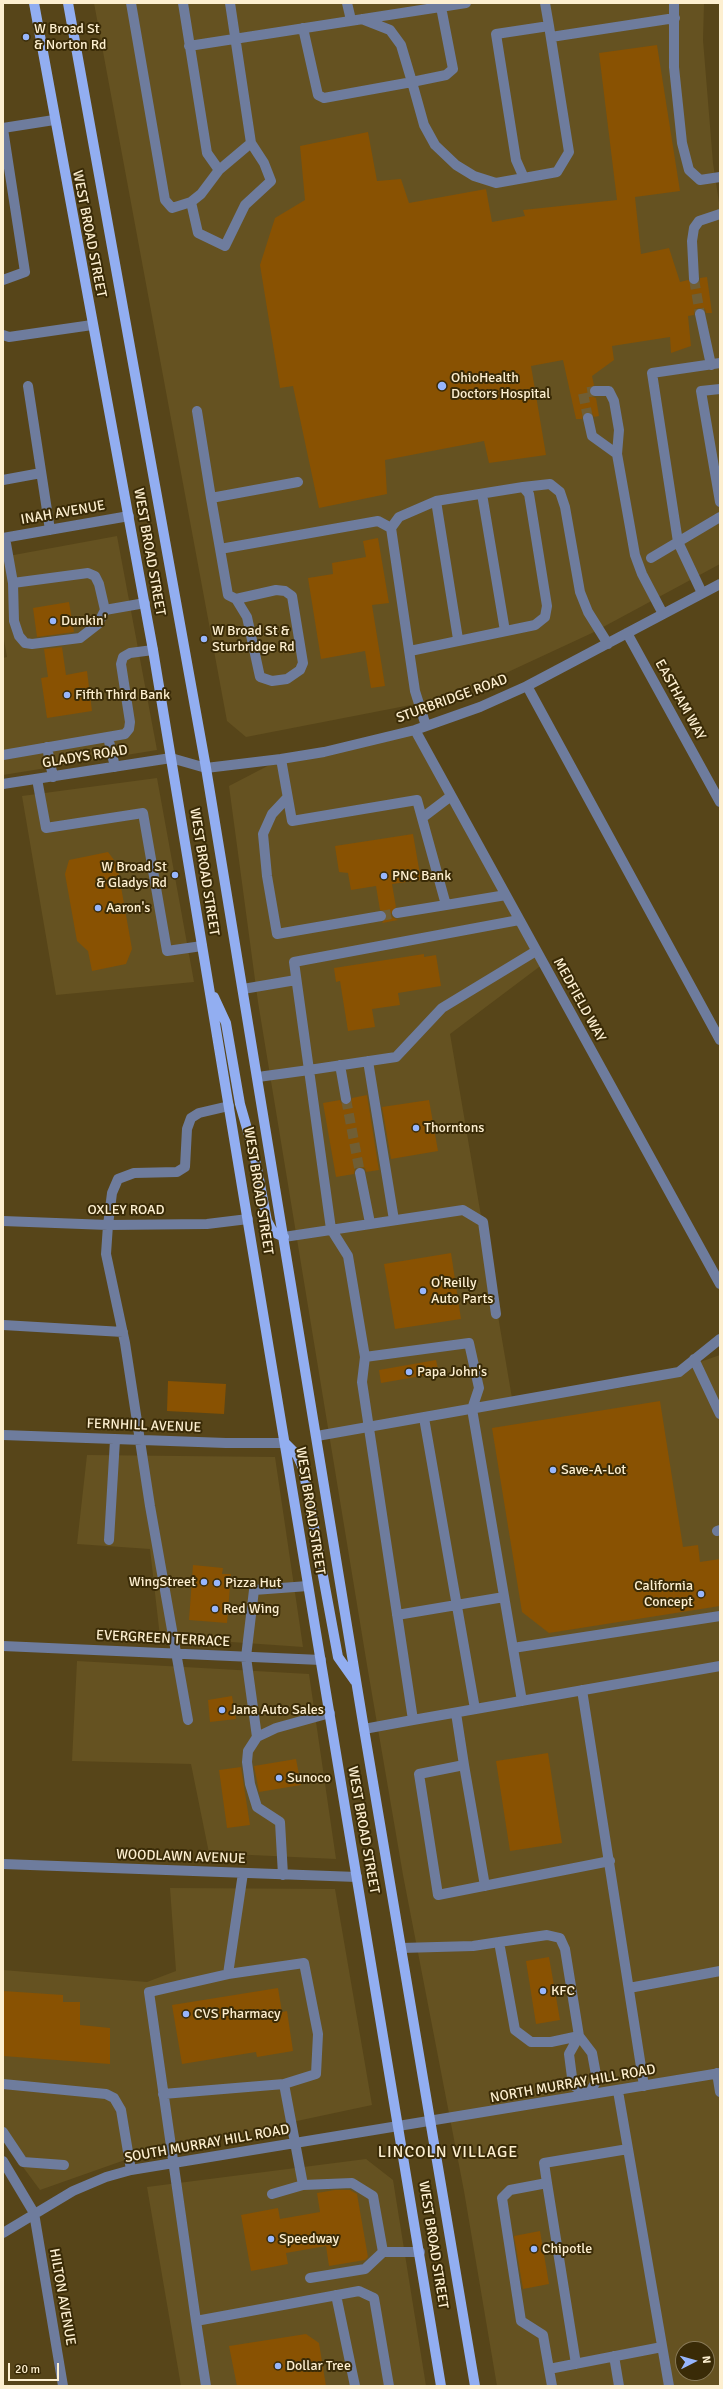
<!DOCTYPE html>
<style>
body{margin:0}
#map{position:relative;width:723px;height:2389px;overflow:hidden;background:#574519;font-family:Signika,sans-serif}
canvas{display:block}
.frame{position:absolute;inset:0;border:4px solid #fdefd0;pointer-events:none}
.north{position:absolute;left:675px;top:2341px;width:40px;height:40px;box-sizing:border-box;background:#3a2b07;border:1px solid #887957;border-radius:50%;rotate:84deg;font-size:11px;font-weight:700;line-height:16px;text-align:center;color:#fdefd0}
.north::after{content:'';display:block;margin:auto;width:14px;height:18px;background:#97b6fd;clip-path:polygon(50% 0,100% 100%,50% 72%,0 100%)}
.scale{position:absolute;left:8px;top:2363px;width:51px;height:18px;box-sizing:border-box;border:2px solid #fdefd0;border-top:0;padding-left:5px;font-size:12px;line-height:14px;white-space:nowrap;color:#fdefd0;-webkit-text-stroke:3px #3a2b07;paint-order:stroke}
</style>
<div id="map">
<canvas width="723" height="2389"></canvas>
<div class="frame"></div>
<div class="north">N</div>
<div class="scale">20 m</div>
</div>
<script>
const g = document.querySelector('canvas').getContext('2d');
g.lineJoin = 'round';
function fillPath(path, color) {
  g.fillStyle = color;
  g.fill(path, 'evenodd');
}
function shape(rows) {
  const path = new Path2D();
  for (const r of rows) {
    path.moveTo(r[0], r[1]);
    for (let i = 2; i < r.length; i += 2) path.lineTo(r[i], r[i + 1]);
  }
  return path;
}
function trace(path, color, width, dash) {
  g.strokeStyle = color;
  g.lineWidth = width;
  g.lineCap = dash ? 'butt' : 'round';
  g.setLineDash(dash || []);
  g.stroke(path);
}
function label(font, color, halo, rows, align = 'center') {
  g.font = font + ' Signika,sans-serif';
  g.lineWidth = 4;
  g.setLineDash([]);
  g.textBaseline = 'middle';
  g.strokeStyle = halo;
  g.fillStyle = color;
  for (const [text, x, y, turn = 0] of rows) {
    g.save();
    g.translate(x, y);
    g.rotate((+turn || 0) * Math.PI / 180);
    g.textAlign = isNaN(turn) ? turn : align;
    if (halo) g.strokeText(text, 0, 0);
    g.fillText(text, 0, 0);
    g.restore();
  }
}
fillPath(shape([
 [94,3,704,3,703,40,713,163,720,209,720,564,592,633,480,685,426,702,246,737,227,721],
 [117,536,157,750,3,775,3,658,7,657,3,634,3,557],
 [415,730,543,964,450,1034,513,1404,631,1386,720,1355,720,2386,497,2386,464,2191,403,1875,367,1665,258,1002,229,786,281,759],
 [683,2349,707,2349,707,2373,683,2373],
 [157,778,194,982,56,995,22,796],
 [87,1455,275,1457,303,1647,160,1637,150,1549,77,1544],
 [77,1661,309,1674,336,1859,209,1853,191,1764,72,1761],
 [170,1888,335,1889,372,2105,142,2154,40,2190,3,2140,3,1970,147,1982,176,1971],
 [366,2159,393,2180,426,2386,181,2386,147,2187]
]), '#655221');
fillPath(shape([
 [657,45,680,191,635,197,641,254,669,248,680,282,688,280,695,285,700,282,700,278,707,277,712,313,706,313,705,309,699,308,695,309,694,315,688,316,691,346,671,353,670,337,612,346,614,360,592,376,594,385,589,391,591,396,596,398,599,416,594,417,592,413,587,412,583,414,582,419,576,419,563,360,531,366,546,455,489,463,484,441,385,460,387,494,319,508,293,386,280,388,260,265,275,218,305,200,300,146,368,132,377,181,401,179,409,203,486,189,492,222,525,216,523,210,617,200,599,53],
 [378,538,389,603,372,605,385,686,371,688,365,651,321,659,308,578,333,574,332,563,366,557,363,541],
 [69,602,74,632,37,637,33,608],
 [62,647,66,675,87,671,92,711,47,718,41,678,48,677,44,649],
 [413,834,421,880,392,884,396,907,391,914,392,917,398,920,382,923,387,915,386,912,380,910,376,886,351,890,348,873,339,872,335,846],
 [108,852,117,864,132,949,126,964,92,971,88,951,77,941,65,874,69,860],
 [424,954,424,957,436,955,441,986,398,993,400,1005,372,1009,375,1027,348,1031,340,981,336,982,334,968],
 [367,1095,379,1170,366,1172,365,1168,359,1167,355,1168,354,1174,336,1177,323,1103,340,1100,341,1103,347,1105,350,1104,352,1098],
 [429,1100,438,1151,391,1159,382,1107],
 [451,1253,461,1319,395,1329,384,1264],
 [436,1360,439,1373,381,1383,379,1370],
 [168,1381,226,1384,224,1414,167,1411],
 [660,1401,683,1547,698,1545,700,1562,720,1559,720,1606,549,1633,522,1612,492,1428],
 [193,1565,223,1568,222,1574,231,1574,227,1623,189,1620],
 [232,1696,236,1719,210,1722,208,1700],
 [548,1753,562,1843,510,1851,496,1761],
 [296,1759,301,1785,259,1792,254,1766],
 [241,1767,250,1825,227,1828,219,1770],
 [549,1957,560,2020,536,2024,526,1961],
 [278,1988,282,2012,287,2011,293,2051,257,2057,256,2052,182,2064,172,2005],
 [3,1991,63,1995,63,2002,80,2002,80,2025,110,2028,110,2064,3,2056],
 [335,2190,350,2190,357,2194,368,2257,365,2260,329,2266,326,2246,286,2253,288,2264,251,2271,241,2215,278,2208,280,2219,320,2212,317,2193],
 [540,2231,549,2284,523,2289,514,2236],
 [306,2334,319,2343,326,2386,237,2386,229,2346]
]), '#895202');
trace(shape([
 [694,279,700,314],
 [588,418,583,393,595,391],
 [381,916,397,913],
 [346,1099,360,1173]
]), '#705e34', 10, [10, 5]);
trace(shape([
 [131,3,165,200,172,208,191,202,201,194,219,170,251,143,230,3],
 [183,3,207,153,219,170],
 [347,3,351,20],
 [545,3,549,26,569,152,557,172,524,178,516,160,496,34,549,26],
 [674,3,674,67,682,143,689,170,700,180,720,177],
 [362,19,390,30,401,45,412,82,446,75,453,69,441,7],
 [303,28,318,95,324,98,412,82,424,125,435,145,456,165,474,176,496,183,524,178],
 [551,37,675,18],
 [189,46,466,3],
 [3,128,54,120],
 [3,129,25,272,3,280],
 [191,202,198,233,225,246,245,205,271,181,264,163,251,143],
 [694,279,692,241,694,228,699,221,720,214],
 [700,314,711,365],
 [3,335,9,337,92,325],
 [28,386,50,530],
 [720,389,701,391,720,502],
 [595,391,609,391,614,401,619,430,617,454,635,555,642,574,663,614],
 [197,411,211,498],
 [588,418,592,436,617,454],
 [3,480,41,473],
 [523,487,550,484,560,492,565,507,580,592,588,612,608,644],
 [482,494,505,631],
 [436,501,458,639],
 [3,538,129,516],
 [5,538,13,583,88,573,95,576,99,584,105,610,145,603],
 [220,549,211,498,298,482],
 [651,558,720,517],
 [13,583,14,621,19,636,25,643,32,644,80,638,98,624,105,610],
 [702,593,678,542,652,373,720,363],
 [236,599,276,590,285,591,292,596,303,663,300,670,287,679,272,681,260,677,247,617,236,599,228,595,220,549,378,521,391,528],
 [627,633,720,802],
 [410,651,535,625,545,617,547,606,529,494,523,487,436,501,399,517,391,528,415,691,426,726],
 [527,686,720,1040],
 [415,730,720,1284],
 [108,737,115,767],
 [47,747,53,777],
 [3,755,125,734,129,729,130,722,121,664,123,657,130,653,153,650],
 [281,759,292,821,417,800,446,905,506,895],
 [37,779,46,828,143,813,167,951,202,946],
 [3,784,171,758,206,768,281,759,324,752,415,730,480,707,527,686,720,584],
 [287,798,272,814,263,834,267,876,277,934,381,916],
 [422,818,451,796],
 [397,913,446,905],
 [536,951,442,1008,396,1057,309,1070,331,1229,348,1256,365,1357,362,1382,413,1720,720,1666],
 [243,989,296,980],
 [368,1061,394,1220],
 [340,1065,346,1099],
 [258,1077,309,1070,294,962,519,920],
 [360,1173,370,1223],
 [3,1221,108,1225,207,1224,248,1219],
 [284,1237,463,1210,483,1222,496,1314],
 [3,1325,123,1332],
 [365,1357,469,1343,479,1388,472,1409,522,1701],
 [694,1359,720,1414],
 [424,1418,475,1709],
 [3,1435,226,1443,285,1443],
 [317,1436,679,1372,720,1339],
 [717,1531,720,1530],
 [109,1540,115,1440],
 [397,1615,504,1597],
 [3,1646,321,1660],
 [513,1648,720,1616],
 [582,1690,644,2086],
 [456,1713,464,1765,419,1774,438,1895,610,1861],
 [188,1720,150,1506,125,1343,106,1254,108,1225,112,1193,118,1179,134,1173,177,1172,185,1167,187,1129,191,1118,199,1113,229,1106],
 [364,1729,413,1720],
 [257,1737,246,1657,254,1590,308,1586],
 [464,1765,485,1886],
 [3,1864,357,1877],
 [243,1873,228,1974,304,1963,318,2034,316,2074,284,2084,303,2185,352,2183,373,2196,383,2252],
 [283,1875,280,1822,257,1807,250,1784,247,1762,248,1751,257,1737,276,1728,330,1713],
 [401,1948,473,1946,499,1942,547,1935,560,1938,565,1949,579,2036,551,2042,531,2042,515,2030,499,1942],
 [629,1988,720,1971],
 [579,2036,592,2053,597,2080,588,2095,573,2085,569,2054,579,2036],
 [717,2073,720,2092],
 [3,2084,106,2094,114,2098,121,2110,131,2170],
 [618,2091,669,2386],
 [163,2094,284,2084],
 [3,2132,23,2162,64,2165],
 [3,2161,34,2213,63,2386],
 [547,2183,576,2364],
 [272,2194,303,2185],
 [3,2233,73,2191,106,2177,131,2170,720,2073],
 [310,2278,365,2269,383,2252,420,2252],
 [336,2295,355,2386],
 [196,2321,149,1992,228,1974],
 [614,2356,619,2386],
 [549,2369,662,2347],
 [206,2386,196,2321,359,2291,374,2298,389,2386],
 [552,2386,543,2335,521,2321,502,2198,510,2190,547,2183,544,2163,628,2149]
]), '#6e7c9d', 10);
trace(shape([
 [34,3,153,650,441,2386],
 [68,3,206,768,364,1729,475,2386],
 [214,997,226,1023,240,1104,254,1153,267,1221,273,1232,284,1237],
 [285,1443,297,1455,303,1468,338,1657,355,1681]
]), '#92aef1', 10);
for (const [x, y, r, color] of [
 [26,37,4,"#97b6fd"],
 [442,386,5,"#97b6fd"],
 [53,621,4,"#97b6fd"],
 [204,639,4,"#97b6fd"],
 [67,695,4,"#97b6fd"],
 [175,875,4,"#97b6fd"],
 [384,876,4,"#97b6fd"],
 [98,908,4,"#97b6fd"],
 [416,1128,4,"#97b6fd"],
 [423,1291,4,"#97b6fd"],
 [409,1372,4,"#97b6fd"],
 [553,1470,4,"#97b6fd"],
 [204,1582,4,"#97b6fd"],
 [217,1583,4,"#97b6fd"],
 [701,1594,4,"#97b6fd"],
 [215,1609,4,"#97b6fd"],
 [222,1710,4,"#97b6fd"],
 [279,1778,4,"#97b6fd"],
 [543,1991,4,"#97b6fd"],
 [186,2014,4,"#97b6fd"],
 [271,2239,4,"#97b6fd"],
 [534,2249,4,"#97b6fd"],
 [278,2366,4,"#97b6fd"]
]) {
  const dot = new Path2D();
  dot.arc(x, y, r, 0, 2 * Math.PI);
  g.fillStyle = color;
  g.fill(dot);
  trace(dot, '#3a2b07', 1.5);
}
label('14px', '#fdefd0', '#3a2b07', [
 ["W Broad St",34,29],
 ["& Norton Rd",34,45],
 ["OhioHealth",451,378],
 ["Doctors Hospital",451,394],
 ["Dunkin'",61,621],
 ["W Broad St &",212,631],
 ["Sturbridge Rd",212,647],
 ["Fifth Third Bank",75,695],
 ["W Broad St",167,867,"right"],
 ["& Gladys Rd",167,883,"right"],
 ["PNC Bank",392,876],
 ["Aaron's",106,908],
 ["Thorntons",424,1128],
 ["O'Reilly",431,1283],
 ["Auto Parts",431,1299],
 ["Papa John's",417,1372],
 ["Save-A-Lot",561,1470],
 ["WingStreet",196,1582,"right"],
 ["Pizza Hut",225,1583],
 ["California",693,1586,"right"],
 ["Concept",693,1602,"right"],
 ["Red Wing",223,1609],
 ["Jana Auto Sales",230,1710],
 ["Sunoco",287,1778],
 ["KFC",551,1991],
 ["CVS Pharmacy",194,2014],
 ["Speedway",279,2239],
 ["Chipotle",542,2249],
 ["Dollar Tree",286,2366]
], 'left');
label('14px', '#fdefd0', '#3a2b07', [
 ["WEST BROAD STREET",89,234,79],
 ["INAH AVENUE",63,513,-10],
 ["WEST BROAD STREET",149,552,80],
 ["STURBRIDGE ROAD",452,699,-20],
 ["EASTHAM WAY",680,700,61],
 ["GLADYS ROAD",85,757,-9],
 ["WEST BROAD STREET",204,872,81],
 ["MEDFIELD WAY",579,1000,61],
 ["WEST BROAD STREET",258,1191,81],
 ["OXLEY ROAD",126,1210],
 ["FERNHILL AVENUE",144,1426,2],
 ["WEST BROAD STREET",310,1511,81],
 ["EVERGREEN TERRACE",163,1639,3],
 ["WEST BROAD STREET",363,1830,80],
 ["WOODLAWN AVENUE",181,1857,2],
 ["NORTH MURRAY HILL ROAD",573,2084,-10],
 ["SOUTH MURRAY HILL ROAD",207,2144,-10],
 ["WEST BROAD STREET",433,2245,81],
 ["HILTON AVENUE",62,2297,80]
]);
g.letterSpacing = '1px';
label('16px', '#fdefd0', '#3a2b07', [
 ["LINCOLN VILLAGE",448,2153]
]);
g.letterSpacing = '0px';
</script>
